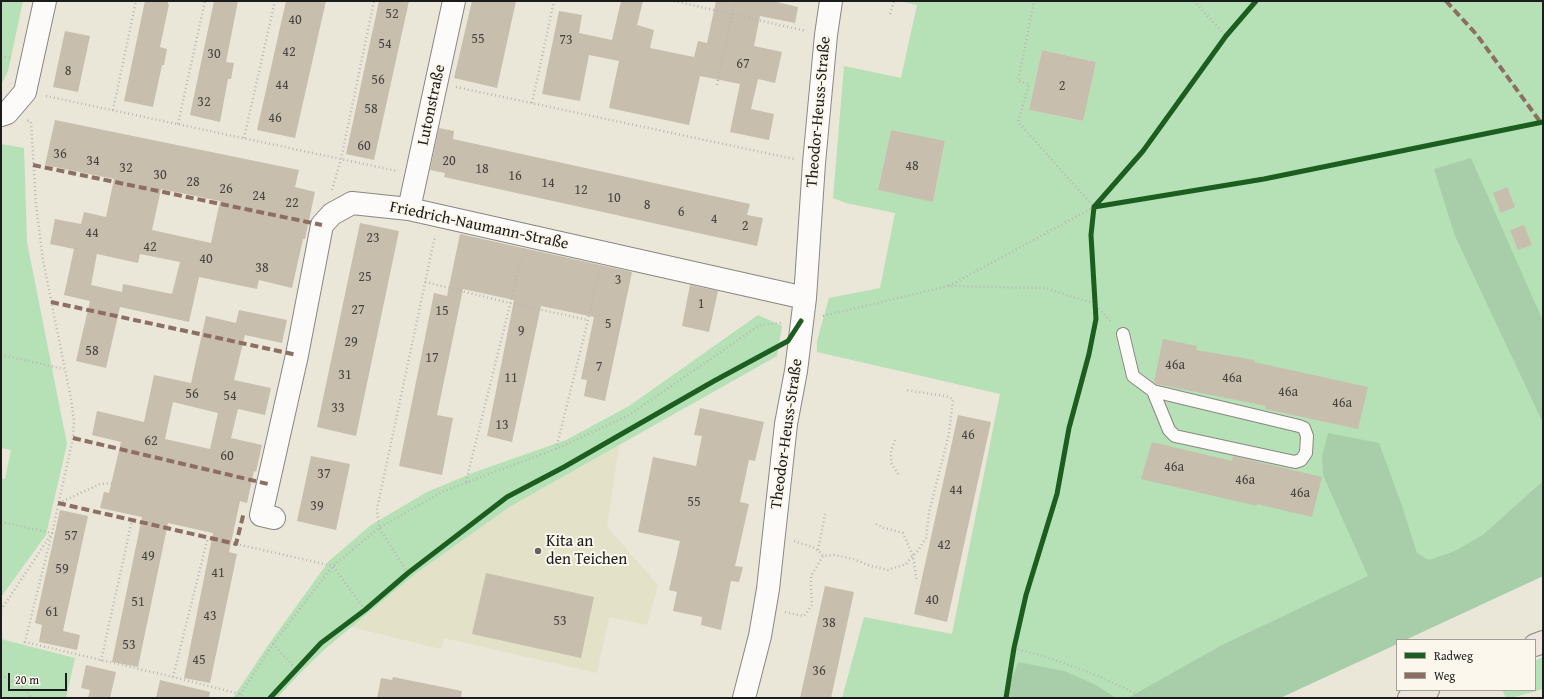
<!DOCTYPE html>
<meta charset="utf-8">
<style>
body{margin:0}
#map{position:relative;width:1544px;height:699px;overflow:hidden;background:#eae6d8;font-family:"Gentium Book Plus",serif}
canvas{display:block}
.frame{position:absolute;inset:0;border:2px solid #1c1c1c;pointer-events:none}
.legend{position:absolute;left:1396px;top:639px;width:140px;height:52px;box-sizing:border-box;background:#fbf7ec;border:1px solid #a29f99;margin:0;padding:5px 7px;list-style:none;font-size:12px;color:#1c1c1c}
.legend li{display:flex;align-items:center;gap:8px;height:20px}
.legend b{width:20px;border:1px solid #a29f99}
.scale{position:absolute;left:8px;top:673px;width:59px;height:18px;box-sizing:border-box;border:2px solid #1c1c1c;border-top:0;padding-left:5px;font-size:12px;line-height:14px;white-space:nowrap;color:#1c1c1c;-webkit-text-stroke:3px #fbf7ec;paint-order:stroke}
</style>
<div id="map">
<canvas width="1544" height="699"></canvas>
<div class="frame"></div>
<ul class="legend">
<li><b style="height:5px;background:#1b5e20"></b>Radweg</li>
<li><b style="height:5px;background:#8d6e63"></b>Weg</li>
</ul>
<div class="scale">20 m</div>
</div>
<script>
const g = document.querySelector('canvas').getContext('2d');
g.lineJoin = 'round';
function fillPath(path, color) {
  g.fillStyle = color;
  g.fill(path, 'evenodd');
}
function shape(rows) {
  const path = new Path2D();
  for (const r of rows) {
    path.moveTo(r[0], r[1]);
    for (let i = 2; i < r.length; i += 2) path.lineTo(r[i], r[i + 1]);
  }
  return path;
}
function trace(path, color, width, dash) {
  g.strokeStyle = color;
  g.lineWidth = width;
  g.lineCap = dash ? 'butt' : 'round';
  g.setLineDash(dash || []);
  g.stroke(path);
}
function label(font, color, halo, rows, align = 'center') {
  g.font = font + ' "Gentium Book Plus",serif';
  g.lineWidth = 4;
  g.setLineDash([]);
  g.textBaseline = 'middle';
  g.strokeStyle = halo;
  g.fillStyle = color;
  for (const [text, x, y, turn = 0] of rows) {
    g.save();
    g.translate(x, y);
    g.rotate((+turn || 0) * Math.PI / 180);
    g.textAlign = isNaN(turn) ? turn : align;
    if (halo) g.strokeText(text, 0, 0);
    g.fillText(text, 0, 0);
    g.restore();
  }
}
fillPath(shape([
 [619,445,607,527,658,585,647,625,609,617,597,673,444,638,441,649,351,627,415,574,511,506]
]), '#e3e1c8');
fillPath(shape([
 [1,1,23,1,8,71,1,85],
 [899,1,1543,1,1543,576,1405,640,1397,640,1397,644,1280,698,842,698,864,617,952,634,1000,394,817,352,817,341,829,298,880,288,895,213,846,203,833,198,844,66,901,78,917,5],
 [1042,50,1096,62,1082,121,1029,110],
 [891,130,945,142,933,201,878,190],
 [1,144,24,148,27,242,67,444,46,535,1,597,1,478,5,479,11,450,1,448,2,442,1,442],
 [758,315,782,326,777,356,511,506,415,574,326,648,300,673,277,698,233,698,269,644,329,561,371,525,427,492,475,472,566,440,629,406],
 [1,639,75,658,66,698,1,698],
 [1543,657,1543,689,1511,698,1506,698,1502,690,1535,690,1535,661]
]), '#b6e0b6');
fillPath(shape([
 [1471,158,1543,321,1543,423,1455,236,1434,169],
 [1328,433,1379,443,1402,506,1417,553,1429,560,1455,551,1484,534,1543,481,1543,576,1405,640,1397,640,1397,644,1280,698,1128,698,1222,645,1368,576,1323,475,1322,457],
 [1018,662,1064,671,1094,684,1116,698,1005,698]
]), '#a7cea9');
fillPath(shape([
 [145,1,168,1,168,4,169,4,160,47,167,49,164,65,162,65,153,107,124,101],
 [214,1,238,1,226,62,234,63,231,79,228,79,220,122,190,115],
 [286,1,326,1,295,138,257,130],
 [379,1,409,1,374,160,346,154],
 [472,1,516,1,497,88,454,78],
 [621,1,643,1,637,25,654,30,650,48,694,57,698,41,707,43,716,1,773,1,798,7,795,23,760,16,754,46,782,52,775,83,758,79,751,109,774,114,769,140,730,132,740,84,700,76,689,125,609,108,619,61,589,55,580,101,542,94,559,11,582,15,579,33,612,40],
 [65,31,90,36,78,92,53,87],
 [1042,50,1096,62,1083,121,1029,110],
 [55,120,299,170,295,187,315,192,305,239,303,239,292,288,259,280,257,289,199,277,189,322,120,307,106,368,76,361,90,301,64,295,74,249,50,244,55,219,81,224,84,212,106,217,114,179,45,165],
 [161,189,220,201,211,243,152,230],
 [97,254,138,263,140,254,180,262,172,294,123,284,122,292,91,285],
 [439,128,454,131,453,139,750,204,747,215,763,218,757,246,444,177,445,173,430,170],
 [891,130,945,141,933,202,878,190],
 [1507,187,1515,207,1501,213,1493,193],
 [360,223,399,231,356,436,317,427],
 [1524,225,1532,245,1518,250,1510,230],
 [460,234,632,272,605,401,584,396,587,380,581,379,594,317,541,306,512,442,487,436,514,300,463,289,437,415,453,418,442,475,399,466,434,293,447,296],
 [690,285,718,291,709,332,682,326],
 [239,310,287,320,282,343,245,335,234,380,271,388,265,415,238,409,231,438,262,445,256,472,254,471,247,503,240,501,229,552,237,554,210,683,184,678,213,533,168,523,138,667,112,662,142,517,100,508,104,492,109,493,121,442,92,435,97,411,144,422,154,375,191,383,206,316,236,323],
 [173,402,218,413,210,449,165,439],
 [1163,339,1197,346,1196,350,1254,360,1254,362,1368,387,1358,429,1265,409,1266,406,1156,384,1154,382],
 [700,408,764,422,755,461,749,460,740,502,749,504,735,566,743,567,739,582,731,581,721,630,701,625,702,617,673,611,677,592,669,590,680,541,638,532,653,457,696,466,702,436,694,435],
 [958,415,991,422,947,622,914,614],
 [1152,442,1232,461,1233,456,1322,477,1312,517,1257,504,1257,506,1141,479],
 [311,456,350,464,336,530,297,521],
 [60,510,88,516,63,631,80,635,77,650,39,642,42,625,35,623],
 [486,573,594,597,581,658,472,634],
 [825,586,854,592,831,698,800,698],
 [86,665,116,672,110,698,88,698,90,690,81,688],
 [393,677,462,691,461,698,377,698,381,678,392,680],
 [160,680,210,692,209,698,156,698]
]), '#c8beae');
const service = shape([
 [1123,334,1133,376,1153,391,1299,426,1304,428,1307,436,1306,453,1301,460,1295,462,1175,436,1169,430,1153,391]
]);
const minor = shape([
 [1,115,7,113,25,92,45,1],
 [409,209,454,1],
 [274,518,261,515,297,355,322,225,332,214,352,203,409,209,805,298],
 [744,698,760,636,768,589,786,424,796,371,805,298,814,163,826,35,831,1]
]);
const motorway = shape([
 [1535,645,1543,642],
 [1409,698,1428,690]
]);
trace(service, '#898781', 14);
trace(minor, '#898781', 24);
trace(motorway, '#898781', 24);
trace(shape([
 [674,1,806,31],
 [1194,1,1226,36],
 [890,14,894,1],
 [1,56,12,58],
 [717,85,735,1],
 [456,87,794,159],
 [46,96,397,171],
 [532,103,554,1],
 [113,110,136,1],
 [1541,123,1543,127],
 [178,124,205,1],
 [244,138,275,1],
 [332,190,341,159,374,1],
 [425,282,510,303,588,320],
 [949,286,1094,207,1018,122,1029,84,1018,81,1034,1],
 [823,316,948,286,1046,288,1095,304,1112,323],
 [1,355,64,369],
 [895,440,891,451,891,463,899,475],
 [556,449,588,320,598,273],
 [466,482,522,256],
 [59,503,100,484,113,483],
 [1,522,52,533,25,642,173,677,240,694,246,698],
 [876,524,884,528,903,533,913,556,917,582],
 [794,541,812,547,818,550,823,556],
 [236,544,333,566,365,610],
 [818,550,825,514],
 [408,573,379,528,377,509,435,236],
 [1,610,52,533,73,438,74,420,71,399,43,260,36,205,31,122,27,120],
 [785,612,804,616,812,605,811,590,811,576,823,556,835,555,853,559,871,566,888,570,906,564,919,549,926,538,929,512,949,434,953,399,945,396,905,390],
 [273,644,296,669],
 [1014,648,1055,660,1096,675,1141,696,1144,698],
 [101,661,132,520],
 [1,675,21,686,32,698],
 [173,677,208,537],
 [238,698,273,644,333,566,379,528,444,491,556,449,629,415,760,325,781,323]
]), '#b9b8b6', 2.5, [1, 3]);
trace(service, '#fcfbf9', 12);
trace(minor, '#fcfbf9', 22);
trace(motorway, '#ede5dc', 22);
trace(shape([
 [1446,1,1477,35,1541,123],
 [33,165,322,225],
 [51,302,297,355],
 [73,438,268,484],
 [58,503,236,544,244,512]
]), '#8d6e63', 4, [8, 4]);
trace(shape([
 [1094,207,1264,179,1543,122],
 [270,698,321,643,365,610,408,573,507,497,564,467,714,381,788,341,801,321],
 [1006,698,1014,648,1026,595,1057,494,1069,428,1089,354,1096,319,1091,235,1094,207,1143,151,1226,36,1256,1]
]), '#1b5e20', 5);
for (const [x, y, r, color] of [
 [538,551,4,"#64635e"]
]) {
  const dot = new Path2D();
  dot.arc(x, y, r, 0, 2 * Math.PI);
  g.fillStyle = color;
  g.fill(dot);
  trace(dot, '#fbf7ec', 1.5);
}
label('14px', '#474440', null, [
 ["52",392,14],
 ["40",295,20],
 ["55",478,39],
 ["73",566,40],
 ["54",385,44],
 ["42",289,52],
 ["30",214,54],
 ["67",743,64],
 ["8",68,71],
 ["56",378,80],
 ["44",282,85],
 ["2",1062,86],
 ["32",204,102],
 ["58",371,109],
 ["46",275,118],
 ["60",364,146],
 ["36",60,154],
 ["34",93,161],
 ["20",449,161],
 ["48",912,166],
 ["32",126,168],
 ["18",482,169],
 ["30",160,175],
 ["16",515,176],
 ["28",193,182],
 ["14",548,183],
 ["26",226,189],
 ["12",581,190],
 ["24",259,196],
 ["10",614,198],
 ["22",292,203],
 ["8",647,205],
 ["6",681,212],
 ["4",714,219],
 ["2",745,226],
 ["44",92,233],
 ["23",373,238],
 ["42",150,247],
 ["40",206,259],
 ["38",262,268],
 ["25",365,277],
 ["3",618,280],
 ["1",701,304],
 ["27",358,310],
 ["15",442,311],
 ["5",608,324],
 ["9",521,331],
 ["29",351,342],
 ["58",92,351],
 ["17",432,358],
 ["46a",1175,365],
 ["7",599,367],
 ["31",345,375],
 ["11",511,378],
 ["46a",1232,378],
 ["46a",1288,392],
 ["56",192,394],
 ["54",230,396],
 ["46a",1342,403],
 ["33",338,408],
 ["13",502,425],
 ["46",968,435],
 ["62",151,441],
 ["60",227,456],
 ["46a",1174,467],
 ["37",324,474],
 ["46a",1245,480],
 ["44",956,490],
 ["46a",1300,493],
 ["55",694,502],
 ["39",317,506],
 ["57",71,536],
 ["42",944,545],
 ["49",148,556],
 ["59",62,569],
 ["41",218,573],
 ["40",932,600],
 ["51",138,602],
 ["61",52,612],
 ["43",210,616],
 ["53",560,621],
 ["38",829,623],
 ["53",129,645],
 ["45",199,660],
 ["36",819,671]
]);
label('16px', '#1c1c1c', '#fbf7ec', [
 ["Lutonstraße",432,105,-78],
 ["Theodor-Heuss-Straße",819,112,-85],
 ["Friedrich-Naumann-Straße",479,226,12],
 ["Theodor-Heuss-Straße",787,434,-82]
]);
label('16px', '#1c1c1c', '#fbf7ec', [
 ["Kita an",546,542],
 ["den Teichen",546,560]
], 'left');
</script>
